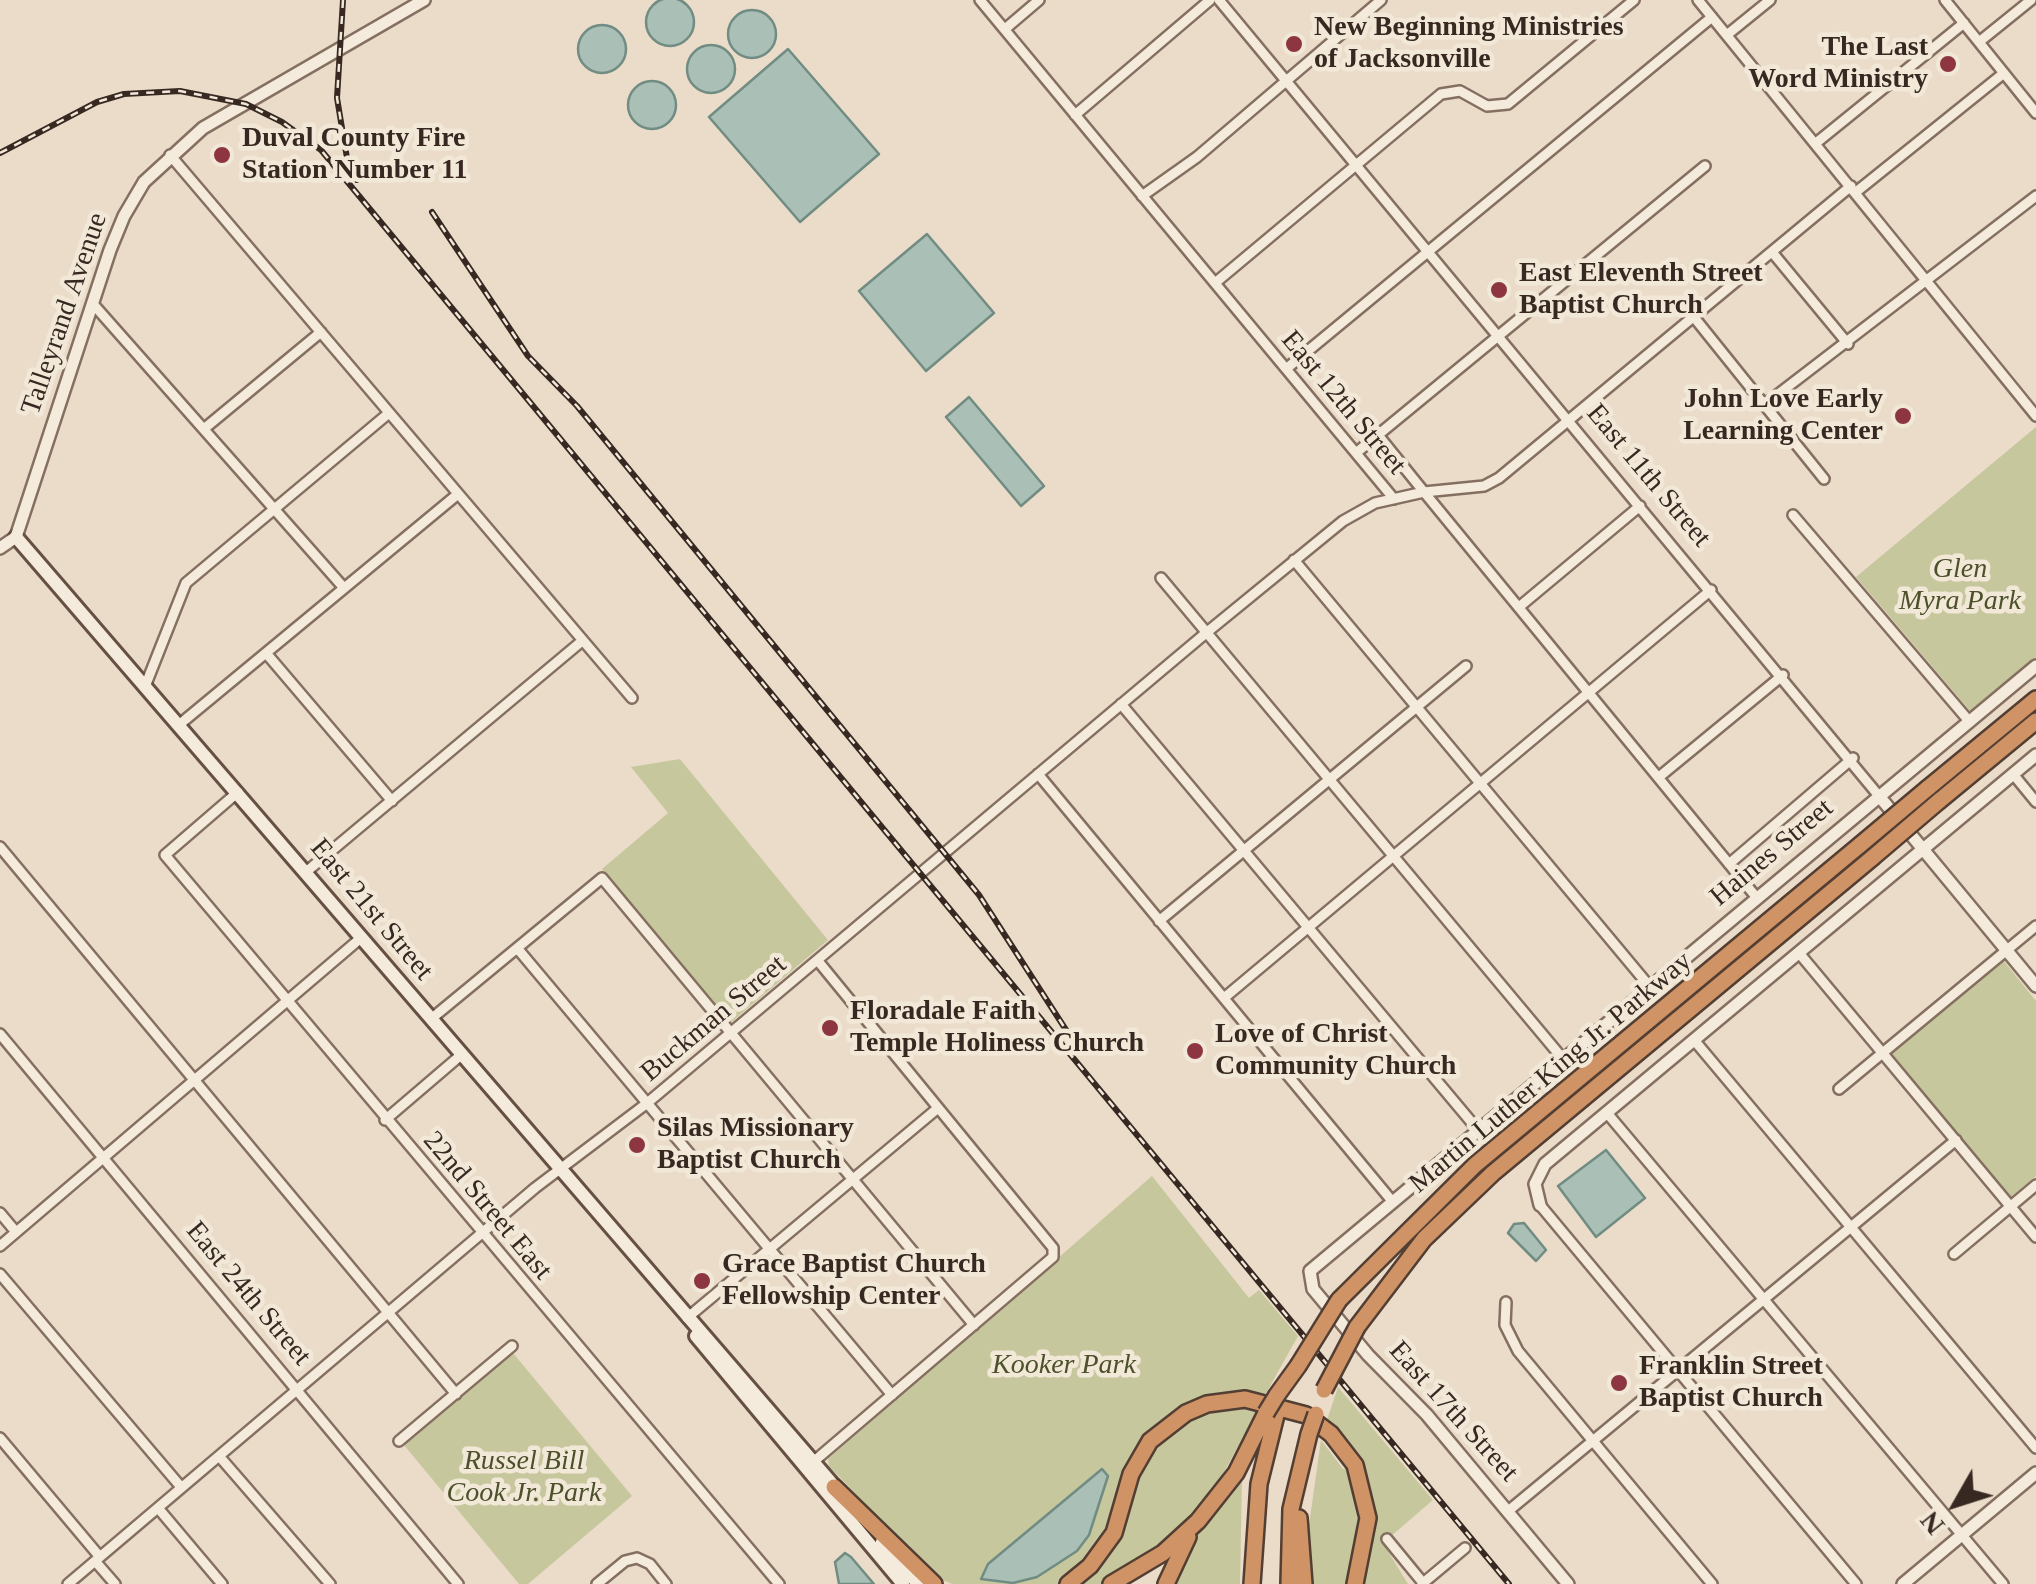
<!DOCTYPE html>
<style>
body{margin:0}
#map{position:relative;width:2036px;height:1584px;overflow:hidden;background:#eadcc9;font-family:"Times New Roman",serif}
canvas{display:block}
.north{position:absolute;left:1906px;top:1454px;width:100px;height:100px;-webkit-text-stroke:8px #f2e8d8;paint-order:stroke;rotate:231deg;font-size:28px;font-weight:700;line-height:40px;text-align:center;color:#372922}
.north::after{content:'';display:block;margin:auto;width:35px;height:45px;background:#372922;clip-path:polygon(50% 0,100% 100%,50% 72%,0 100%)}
</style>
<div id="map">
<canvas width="2036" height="1584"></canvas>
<div class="north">N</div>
</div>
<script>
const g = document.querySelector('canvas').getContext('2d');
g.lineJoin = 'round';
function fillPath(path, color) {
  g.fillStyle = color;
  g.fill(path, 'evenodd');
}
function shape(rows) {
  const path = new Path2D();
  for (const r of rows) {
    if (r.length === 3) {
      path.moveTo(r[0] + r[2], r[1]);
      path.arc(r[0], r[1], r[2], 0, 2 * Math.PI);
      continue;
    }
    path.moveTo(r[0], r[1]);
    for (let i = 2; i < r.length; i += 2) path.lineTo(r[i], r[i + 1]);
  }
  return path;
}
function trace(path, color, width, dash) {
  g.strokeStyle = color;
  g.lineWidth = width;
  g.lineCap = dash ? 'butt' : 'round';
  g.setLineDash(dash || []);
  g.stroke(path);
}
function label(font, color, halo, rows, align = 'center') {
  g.font = font + ' "Times New Roman",serif';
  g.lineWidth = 9;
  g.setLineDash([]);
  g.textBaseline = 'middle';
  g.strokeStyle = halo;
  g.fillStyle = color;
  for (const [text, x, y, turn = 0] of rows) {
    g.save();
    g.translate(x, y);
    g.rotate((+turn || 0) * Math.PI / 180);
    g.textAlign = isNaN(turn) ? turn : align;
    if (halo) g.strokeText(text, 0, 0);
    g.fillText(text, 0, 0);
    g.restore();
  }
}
fillPath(shape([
 [2036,427,2036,657,1971,712,1856,577],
 [680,759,828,940,729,1024,602,869,668,813,631,767],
 [2003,960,2036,1001,2036,1176,2011,1197,1891,1054],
 [1152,1176,1249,1298,1259,1290,1298,1336,1265,1395,1231,1394,1141,1441,1101,1545,1061,1584,952,1584,933,1576,829,1466,828,1459],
 [513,1353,632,1496,528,1584,519,1584,404,1445],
 [1338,1387,1433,1500,1383,1543,1408,1584,1359,1584,1371,1538,1350,1451,1353,1447,1326,1423],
 [1237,1407,1257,1410,1212,1495,1169,1544,1105,1584,1080,1584,1114,1543,1137,1472,1159,1441,1180,1424,1211,1410],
 [1321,1440,1343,1469,1348,1467,1362,1512,1350,1584,1313,1584,1309,1525],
 [1242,1478,1240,1584,1171,1584,1189,1542]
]), '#c7c79e');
const water = shape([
 [670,22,24],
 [752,34,24],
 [602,49,24],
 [711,69,24],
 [788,49,879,154,800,222,709,117,788,49],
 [652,105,24],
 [927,234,994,313,926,371,859,291,927,234],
 [969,397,1044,486,1021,506,946,417,969,397],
 [1606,1150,1645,1198,1596,1237,1558,1186,1606,1150],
 [1524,1223,1546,1250,1536,1261,1508,1233,1514,1224,1524,1223],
 [1102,1469,1108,1476,1089,1535,1077,1551,1037,1577,1013,1583,981,1579,988,1564,1102,1469],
 [845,1553,851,1557,874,1584,839,1584,835,1562,845,1553]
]);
fillPath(water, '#aabfb6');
trace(water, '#718c82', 2.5);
const minor = shape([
 [980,0,1394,499],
 [1219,0,1879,796],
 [1698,0,2036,416],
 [1945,0,2036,113],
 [1005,29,1039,0],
 [1728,34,1770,0],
 [1979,42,2031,0],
 [1075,115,1210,0],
 [1816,143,1964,23],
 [170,155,632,698],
 [1856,192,2004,73],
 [1142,196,1197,157,1381,0],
 [1772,252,1848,344],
 [1215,283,1441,94,1460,91,1487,106,1508,104,1634,0],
 [93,304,344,588],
 [1693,316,1824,479],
 [1286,369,1712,17],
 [1764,405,2036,196],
 [205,428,321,332],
 [1378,435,1424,492,1484,486,1499,478,1851,186],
 [1356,453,1705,166],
 [1793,515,1969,721],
 [1294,560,1650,987],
 [1161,578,1563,1059],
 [1519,607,1640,506],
 [266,653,392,801],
 [146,684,186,583,389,413],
 [1121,704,1478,1130],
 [180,724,458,494],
 [1038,774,1392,1201],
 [2013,774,2036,802],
 [1659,777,1783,675],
 [238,792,165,855,779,1584],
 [0,847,456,1394],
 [1729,864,1853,758],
 [306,872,582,641],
 [1159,921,1466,666],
 [517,948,892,1395],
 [1799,953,2036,1237],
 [1224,998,1711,590],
 [431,1019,602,878,974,1325],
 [0,1034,458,1584],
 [1694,1040,2036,1448],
 [1839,1089,2036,926],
 [1607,1113,2003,1584],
 [385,1120,461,1055],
 [1540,1205,1856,1584],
 [0,1213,16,1232],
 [0,1246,362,937],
 [1954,1254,2036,1185],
 [0,1274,181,1487],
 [1506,1302,1505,1325,1518,1351,1712,1584],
 [687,1318,938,1108],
 [0,1438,100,1557],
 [399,1441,512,1346],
 [219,1456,330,1584],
 [812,1463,1053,1257,1053,1248,818,961],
 [158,1508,222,1584],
 [1507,1512,1956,1140],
 [1387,1539,1424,1584],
 [95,1561,115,1584],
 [68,1584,535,1188,646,1104,1206,633,1343,521,1375,503,1424,492,1757,898],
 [597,1584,625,1561,637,1558,650,1564,666,1584],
 [1422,1584,1465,1548]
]);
const tertiary = shape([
 [0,548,16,537,110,250,124,216,144,182,203,128,424,0],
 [1879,796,2036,986],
 [1540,1205,1535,1184,1545,1164,2036,755],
 [1568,1584,1427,1415,1368,1355,1313,1289,1310,1271,2036,666],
 [1903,1584,2036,1473]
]);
const secondary = shape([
 [16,537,840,1493],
 [696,1336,903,1584],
 [882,1542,918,1584]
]);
const motorway = shape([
 [1928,788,2036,699],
 [1939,801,2036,721],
 [1339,1300,1475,1165,1860,845],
 [1357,1327,1424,1239,1493,1173,1872,858],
 [1277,1395,1298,1366],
 [834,1487,934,1584],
 [1299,1518,1304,1584],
 [1068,1584,1090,1566,1114,1533,1131,1474,1150,1441,1186,1413,1207,1404,1245,1399,1306,1415,1331,1434,1355,1465,1368,1518,1355,1584],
 [1111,1584,1163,1553,1198,1521,1236,1473,1266,1413],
 [1166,1584,1188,1537],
 [1252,1584,1259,1484,1276,1415],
 [1289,1584,1291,1509,1309,1434]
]);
trace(minor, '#846f60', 14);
trace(tertiary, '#846f60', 16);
trace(secondary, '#665043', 18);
trace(motorway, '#533e33', 20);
trace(minor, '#f5ebdc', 9);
trace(tertiary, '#f5ebdc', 11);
trace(secondary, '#f5ebdc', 12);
trace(motorway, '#cf9365', 15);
const rail = shape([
 [343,0,337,98,347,158,357,180],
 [0,153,97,102,124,94,180,91,246,104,282,122,321,150,1509,1584],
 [432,212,528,356,577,406,979,895,1068,1033]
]);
trace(rail, '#372922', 6);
trace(rail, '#f2e8d8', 2.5, [8]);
const motorwayBridge = shape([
 [1860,845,1928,788],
 [1872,858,1939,801],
 [1298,1366,1339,1300],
 [1324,1390,1357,1327],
 [1266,1413,1277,1395],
 [1309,1434,1316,1414]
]);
trace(motorwayBridge, '#533e33', 20, []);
trace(motorwayBridge, '#cf9365', 15);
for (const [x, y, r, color] of [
 [1294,44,10,"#8d3641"],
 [1948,64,10,"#8d3641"],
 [222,155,10,"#8d3641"],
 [1499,290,10,"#8d3641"],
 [1903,416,10,"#8d3641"],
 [830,1028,10,"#8d3641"],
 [1195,1051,10,"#8d3641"],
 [637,1145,10,"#8d3641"],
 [702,1281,10,"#8d3641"],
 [1619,1383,10,"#8d3641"]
]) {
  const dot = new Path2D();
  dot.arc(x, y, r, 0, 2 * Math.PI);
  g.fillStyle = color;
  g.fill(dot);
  trace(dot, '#f2e8d8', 4);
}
label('bold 28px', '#372922', '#f2e8d8', [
 ["New Beginning Ministries",1314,28],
 ["of Jacksonville",1314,60],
 ["The Last",1928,48,"right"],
 ["Word Ministry",1928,80,"right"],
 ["Duval County Fire",242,139],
 ["Station Number 11",242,171],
 ["East Eleventh Street",1519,274],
 ["Baptist Church",1519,306],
 ["John Love Early",1883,400,"right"],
 ["Learning Center",1883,432,"right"],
 ["Floradale Faith",850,1012],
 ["Temple Holiness Church",850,1044],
 ["Love of Christ",1215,1035],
 ["Community Church",1215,1067],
 ["Silas Missionary",657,1129],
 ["Baptist Church",657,1161],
 ["Grace Baptist Church",722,1265],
 ["Fellowship Center",722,1297],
 ["Franklin Street",1639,1367],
 ["Baptist Church",1639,1399]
], 'left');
label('28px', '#372922', '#f2e8d8', [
 ["Talleyrand Avenue",65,314,-71],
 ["East 12th Street",1343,403,50],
 ["East 11th Street",1648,476,50],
 ["Haines Street",1772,853,-40],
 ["East 21st Street",371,910,50],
 ["Buckman Street",714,1019,-40],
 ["Martin Luther King Jr. Parkway",1551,1073,-40],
 ["22nd Street East",487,1206,50],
 ["East 24th Street",248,1294,50],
 ["East 17th Street",1453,1412,48]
]);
label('italic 28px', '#4c512b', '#f2e8d8', [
 ["Glen",1960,570],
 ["Myra Park",1960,602],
 ["Kooker Park",1064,1366],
 ["Russel Bill",524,1462],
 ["Cook Jr. Park",524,1494]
]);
</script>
